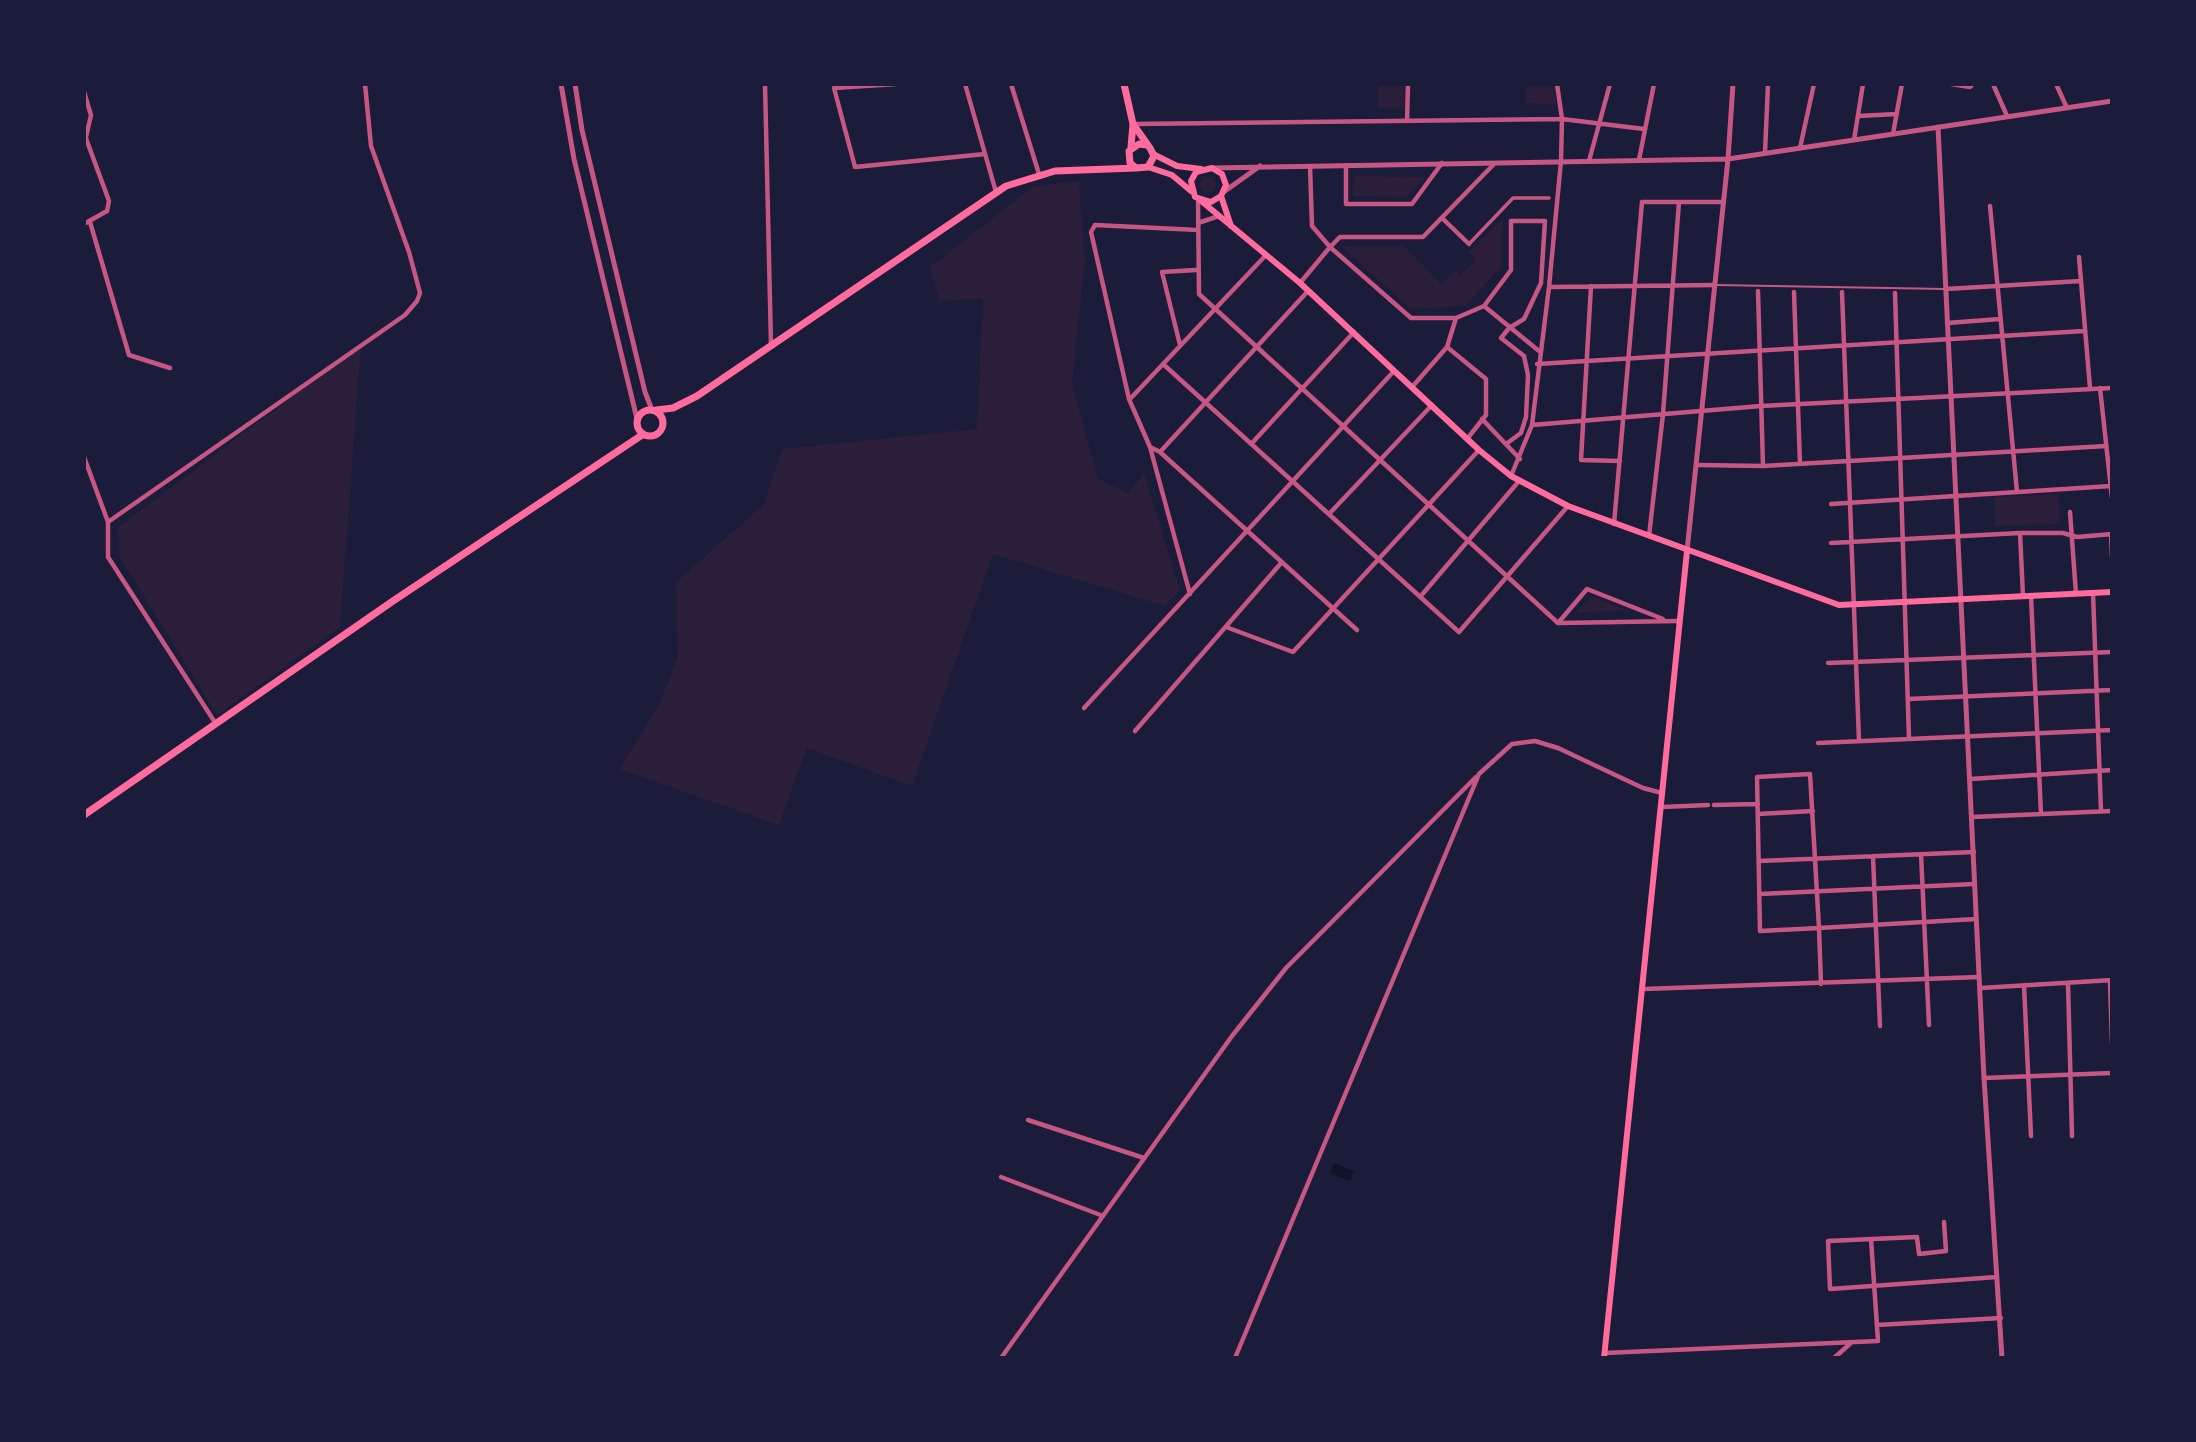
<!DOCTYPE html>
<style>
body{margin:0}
#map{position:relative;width:2196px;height:1442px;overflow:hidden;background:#1b1b3a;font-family:"Alegreya Sans",sans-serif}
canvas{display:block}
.frame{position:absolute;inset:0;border:86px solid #1b1b3a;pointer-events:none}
</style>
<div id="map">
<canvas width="2196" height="1442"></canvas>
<div class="frame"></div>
</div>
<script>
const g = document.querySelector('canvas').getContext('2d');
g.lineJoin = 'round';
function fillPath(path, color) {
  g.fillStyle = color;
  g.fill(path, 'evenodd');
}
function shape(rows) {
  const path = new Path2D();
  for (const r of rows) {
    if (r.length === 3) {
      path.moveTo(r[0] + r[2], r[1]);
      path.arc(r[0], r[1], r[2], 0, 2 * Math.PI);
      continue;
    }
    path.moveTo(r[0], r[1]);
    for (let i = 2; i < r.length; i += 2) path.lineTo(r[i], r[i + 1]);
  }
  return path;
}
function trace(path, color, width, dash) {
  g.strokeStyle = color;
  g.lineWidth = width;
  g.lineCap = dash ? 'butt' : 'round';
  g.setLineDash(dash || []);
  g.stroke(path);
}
fillPath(shape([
 [1378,84,1405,84,1404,109,1378,108],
 [1526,84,1552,84,1557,105,1525,103],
 [1354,176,1426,177,1407,197,1353,196],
 [1208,185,8],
 [1079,181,1085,260,1072,383,1098,479,1128,493,1144,473,1180,590,1165,606,993,554,912,786,807,748,779,825,619,769,658,707,678,657,676,582,764,504,782,449,977,429,983,299,939,300,930,267,1034,186],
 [1503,219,1501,267,1465,306,1410,309,1342,246,1404,246,1441,284,1456,270,1461,275,1476,261,1468,252],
 [361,345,340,627,217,715,120,557,117,528],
 [2058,494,2060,524,1995,526,1994,497],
 [1592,596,1628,610,1574,613]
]), '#2a1e3b');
fillPath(shape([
 [1334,1163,1354,1171,1350,1181,1330,1173]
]), '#12122b');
trace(shape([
 [1716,285,1945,289]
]), '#c65784', 2);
trace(shape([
 [1469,244,1513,198,1549,198]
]), '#c65784', 3.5);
trace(shape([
 [765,84,771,345],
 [896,84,834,88,855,167,985,154],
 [965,84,996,192],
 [1011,84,1039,174],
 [1951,84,1970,87,1973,84],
 [1993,84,2007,116],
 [2056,84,2067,108],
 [84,92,91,115,86,137],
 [1858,116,1897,114],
 [1407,121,1408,84],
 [1134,124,1562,119,1644,129],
 [84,133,109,201,107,211,84,224],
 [1893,134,1902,84],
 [1854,140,1863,84],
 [1800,148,1814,84],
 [1765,153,1768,84],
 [1639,160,1654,84],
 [1589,161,1610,84],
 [1346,165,1346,204,1412,204,1442,163],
 [1310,166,1312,226,1330,247,1340,237,1423,237,1494,164],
 [1198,199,1199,294,1558,623],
 [1990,206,2017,492],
 [1443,219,1469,244],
 [90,222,129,355,170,368],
 [1198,223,1219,216],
 [2079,257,2090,388],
 [1300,283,1330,247,1411,318,1456,318],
 [1591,286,1581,460,1620,461],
 [1549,287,1715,285],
 [1946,289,2081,281],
 [1758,291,1763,466],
 [1794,292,1800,464],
 [1842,292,1859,741],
 [1895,293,1909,739],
 [1484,306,1539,351],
 [1947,323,2000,319],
 [1180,345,1162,272,1196,270],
 [1447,347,1486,379,1486,415,1467,439],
 [1163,364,1459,632,1568,506],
 [1537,364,2084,331],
 [1413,386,1447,347,1456,318,1484,306,1511,270,1511,221,1545,221,1541,283,1524,319,1509,328,1501,338,1524,356,1528,375,1526,417,1521,433,1506,444],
 [2100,388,2112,498],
 [1130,399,1266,255],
 [1482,419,1520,459],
 [1532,425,1761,406,2112,388],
 [1253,442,1354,332],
 [1150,447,1160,452,1357,630],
 [1160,452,1308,291],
 [84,457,108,522,108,557,216,724],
 [1697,465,1763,466,2106,446],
 [1511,476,1532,425,1549,287,1561,161,1562,119,1557,84],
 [1831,504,2111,486],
 [2070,512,2076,594],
 [1330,513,1432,405],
 [108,522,405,315,417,301,420,293,409,252,371,146,365,84],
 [1614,524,1642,202,1724,202],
 [2020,533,2023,596],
 [2111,534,2112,557],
 [1649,536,1663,414,1679,202],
 [1831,543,2020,533,2063,533,2077,537,2112,534],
 [2093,593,2101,811],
 [1190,594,1150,447,1129,399,1091,232,1095,225,1198,230],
 [2031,596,2041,814],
 [1420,597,1519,481],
 [1558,623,1587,589,1663,619],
 [1559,623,1679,621],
 [1226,627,1293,652,1479,450],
 [1828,663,2112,652],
 [1908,699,2112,690],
 [1084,708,1394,371],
 [1135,731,1282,562],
 [1818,743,2112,730],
 [1970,779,2112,770],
 [1714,805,1758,804],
 [1662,807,1708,805],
 [1758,814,1813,811],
 [1972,817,2112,811],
 [1921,854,1929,1025],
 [1873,856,1880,1026],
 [1759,861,1974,852],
 [1760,894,1974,884],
 [2110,981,2112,1043],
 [2068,983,2072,1136],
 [1821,984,1819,928,1810,774,1757,777,1760,931,1819,928,1924,922,1976,919],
 [2024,985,2031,1136],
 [1981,988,2112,980],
 [1644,989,1979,977],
 [1984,1078,2112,1073],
 [1028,1120,1144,1158],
 [1001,1177,1103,1216],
 [1944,1222,1946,1251,1919,1254,1917,1237,1828,1241,1830,1289,1997,1277],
 [1877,1325,2001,1318],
 [1605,1353,1878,1341,1871,1239],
 [1001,1358,1232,1036,1286,968,1476,777],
 [1235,1358,1479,774,1512,744,1535,741,1558,748,1643,788,1662,793],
 [1834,1358,1851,1343]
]), '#c65784', 4.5);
trace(shape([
 [561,84,574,159,637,419],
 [575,84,582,130,645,392,652,410],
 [1938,127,1984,1078,2002,1358],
 [1212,168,1728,159,2112,101],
 [1225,191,1260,166],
 [1687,551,1728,159,1733,84]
]), '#c65784', 5);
trace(shape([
 [1153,154,1177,166,1201,169],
 [1148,167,1172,175,1191,191],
 [1221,196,1211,202,1195,197,1191,181,1196,172,1212,168,1222,174,1226,185,1221,196,1231,226],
 [1200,200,1300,283,1479,450,1511,476,1568,506,1839,605,2112,592],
 [1604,1358,1687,551]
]), '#ff6b9d', 6);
trace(shape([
 [1124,84,1133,124,1131,147],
 [1133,124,1150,148,1154,156,1148,167,1136,168,1130,163,1129,151,1139,144,1147,145],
 [650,423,13],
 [656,410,673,408,697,396,1006,186,1055,171,1136,168],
 [84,815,393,601,642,435]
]), '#ff6b9d', 7);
</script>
